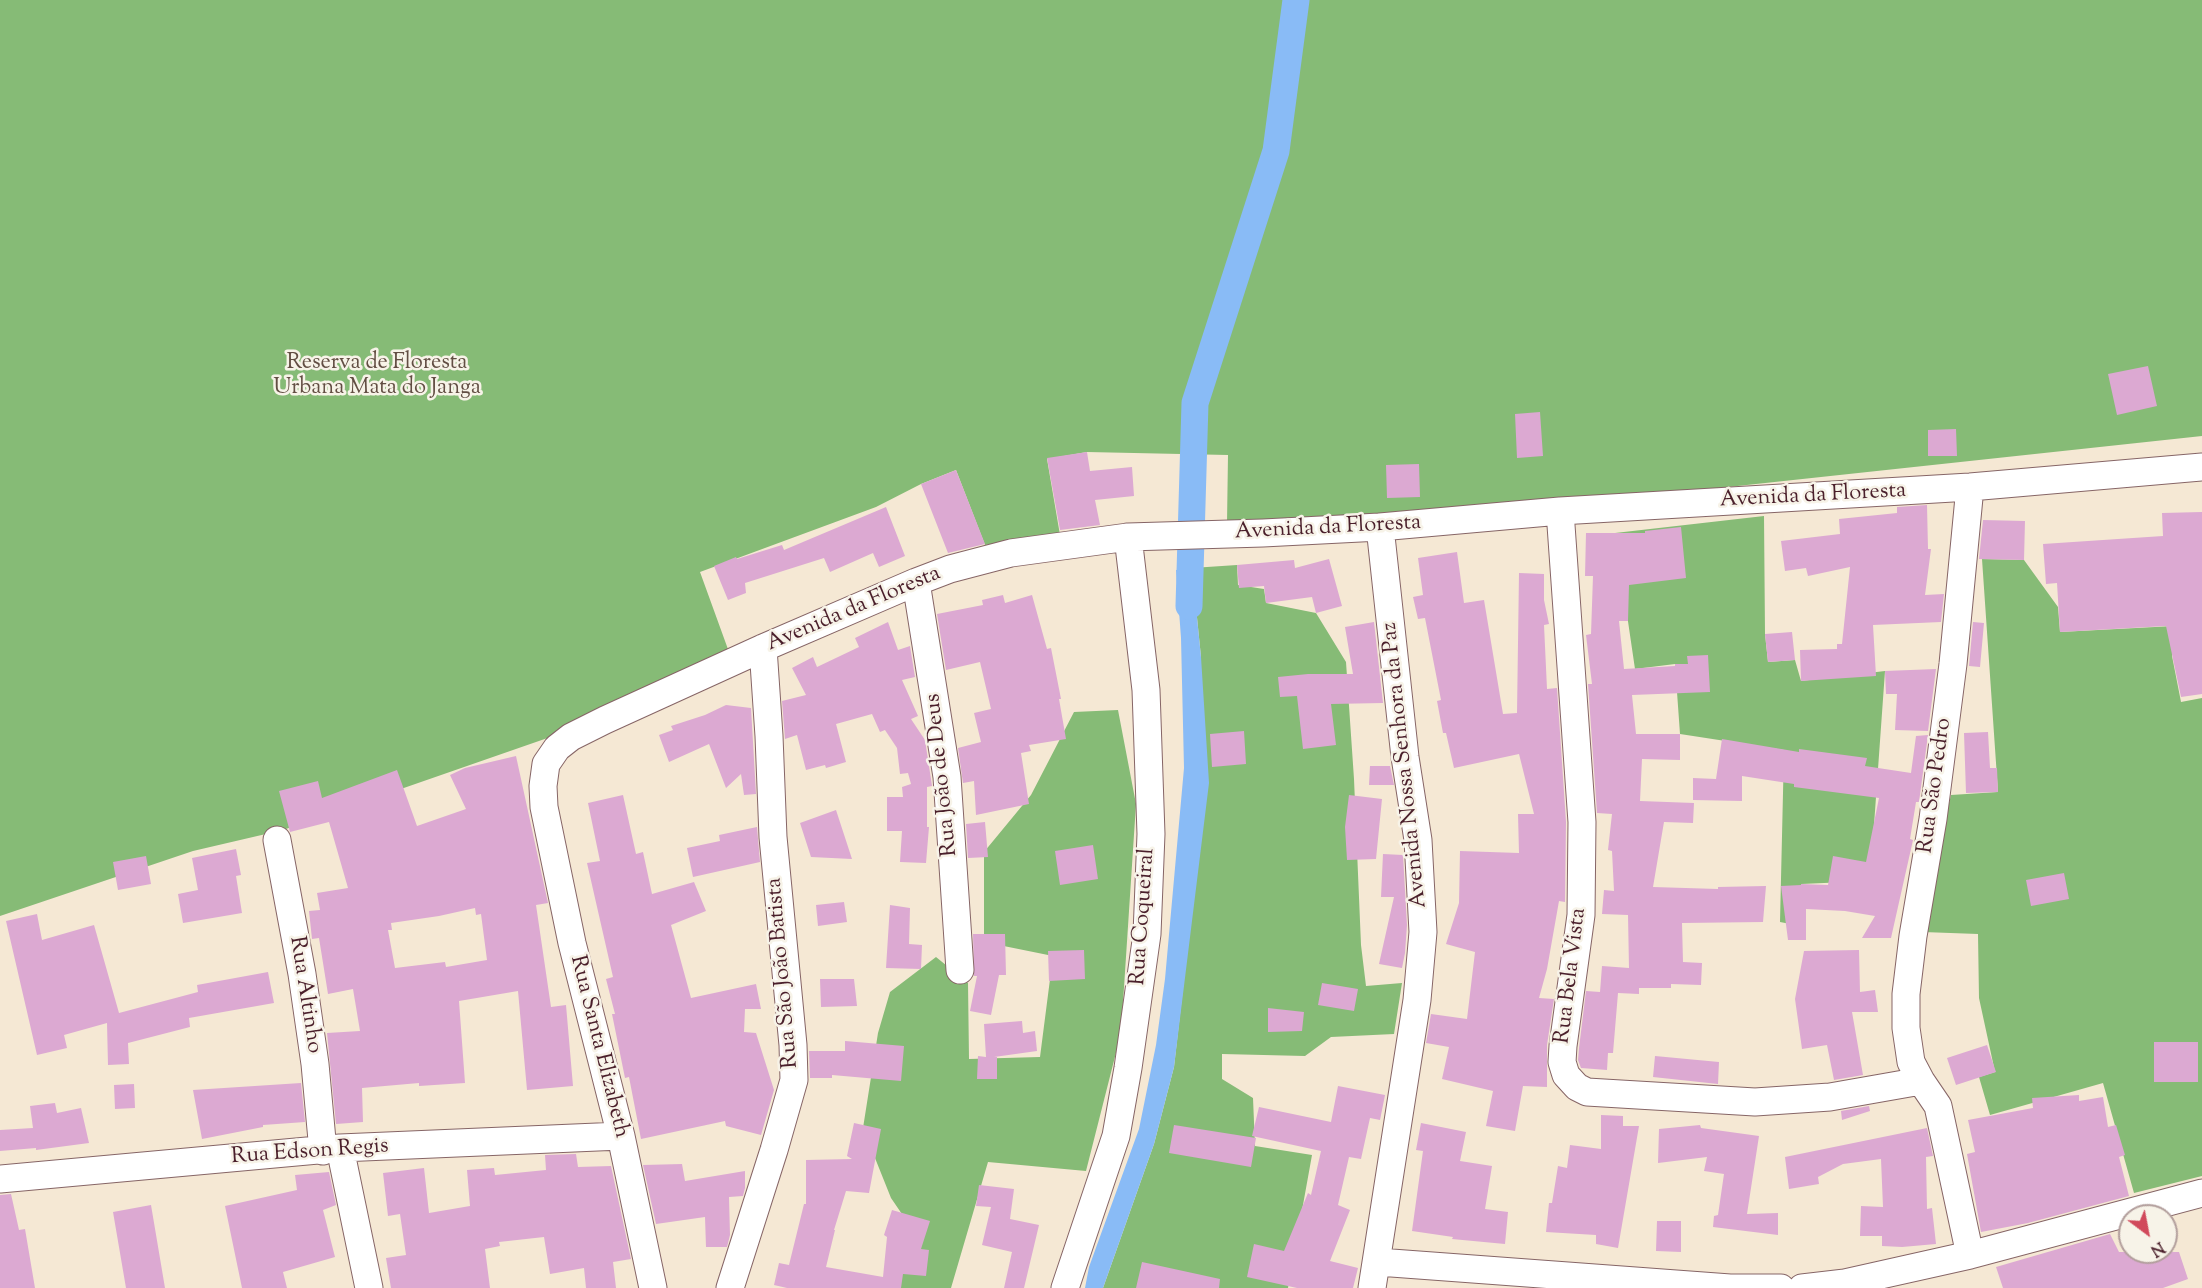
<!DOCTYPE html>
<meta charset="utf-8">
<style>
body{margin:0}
#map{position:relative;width:2202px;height:1288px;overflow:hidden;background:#f5e8d4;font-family:"Sorts Mill Goudy",serif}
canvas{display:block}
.north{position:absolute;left:2118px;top:1204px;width:60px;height:60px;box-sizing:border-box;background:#f7f3e8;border:2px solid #b29e9c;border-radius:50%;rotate:148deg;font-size:16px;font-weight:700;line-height:24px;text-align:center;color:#4a1f2b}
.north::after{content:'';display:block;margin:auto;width:21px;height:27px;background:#d1495b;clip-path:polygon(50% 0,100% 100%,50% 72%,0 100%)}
</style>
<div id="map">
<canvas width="2202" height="1288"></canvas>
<div class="north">N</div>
</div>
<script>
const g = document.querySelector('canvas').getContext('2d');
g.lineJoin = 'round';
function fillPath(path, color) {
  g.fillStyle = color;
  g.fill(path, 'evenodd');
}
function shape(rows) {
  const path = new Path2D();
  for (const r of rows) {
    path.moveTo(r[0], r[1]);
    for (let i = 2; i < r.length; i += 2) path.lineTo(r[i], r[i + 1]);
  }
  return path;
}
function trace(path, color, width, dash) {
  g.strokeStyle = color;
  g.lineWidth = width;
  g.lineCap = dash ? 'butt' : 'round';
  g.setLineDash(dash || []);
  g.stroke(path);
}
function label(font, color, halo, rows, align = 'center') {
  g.font = font + ' "Sorts Mill Goudy",serif';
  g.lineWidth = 5;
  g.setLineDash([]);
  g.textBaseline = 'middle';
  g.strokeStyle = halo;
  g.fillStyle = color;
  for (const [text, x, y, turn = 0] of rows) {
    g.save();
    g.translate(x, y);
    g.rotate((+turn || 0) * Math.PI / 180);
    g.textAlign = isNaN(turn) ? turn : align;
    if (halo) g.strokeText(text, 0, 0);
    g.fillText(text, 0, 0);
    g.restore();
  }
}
fillPath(shape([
 [0,0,2202,0,2202,436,1598,501,1227,523,1228,455,1087,452,1047,459,1060,535,985,545,956,470,921,484,876,507,700,572,729,652,559,734,283,830,193,851,0,916],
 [1764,516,1765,634,1768,662,1795,660,1801,681,1885,671,1870,881,1801,884,1806,927,1780,922,1784,750,1680,734,1675,664,1635,669,1615,533],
 [1982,559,2024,560,2058,607,2060,632,2174,626,2172,656,2181,702,2202,698,2202,1176,2134,1193,2103,1083,1990,1115,1979,1077,1995,1072,1979,998,1978,934,1923,932,1930,883,1951,795,1998,792],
 [1237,565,1238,585,1264,589,1266,603,1316,613,1346,662,1354,779,1361,945,1366,986,1402,983,1394,1034,1331,1037,1305,1056,1222,1054,1222,1079,1253,1098,1255,1146,1312,1155,1288,1288,1103,1288,1154,1144,1174,1067,1190,927,1201,657,1192,568],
 [1118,710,1136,804,1121,1033,1086,1171,988,1162,951,1288,880,1288,919,1239,891,1198,863,1128,878,1033,890,992,936,957,968,983,969,1059,1040,1057,1053,956,984,942,984,852,1031,795,1074,712]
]), '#86bb76');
fillPath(shape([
 [1192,568,1201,657,1209,783,1174,1067,1154,1144,1103,1288,1085,1288,1089,1267,1139,1129,1156,1045,1165,979,1184,768,1181,638,1176,570]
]), '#89bbf6');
trace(shape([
 [1189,606,1195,403,1276,151,1296,0]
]), '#89bbf6', 27);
fillPath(shape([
 [2148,366,2157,406,2117,415,2108,374],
 [1540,412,1543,456,1517,458,1515,414],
 [1956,429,1957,456,1928,456,1928,430],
 [1087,452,1090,471,1132,467,1134,496,1095,500,1100,525,1060,530,1047,458],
 [1419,464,1420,497,1387,498,1386,465],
 [956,470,985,544,948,553,921,484],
 [1927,505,1928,549,1931,549,1925,595,1944,594,1941,622,1873,625,1876,676,1801,681,1800,650,1837,649,1837,644,1842,644,1850,567,1808,576,1806,568,1785,571,1781,541,1840,534,1839,519,1897,513,1897,507],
 [886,507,905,556,879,567,873,553,830,572,824,558,745,583,746,593,728,600,714,566,736,557,737,559,782,545,784,550],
 [2202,512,2202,694,2181,697,2166,626,2060,632,2057,583,2046,584,2043,544,2163,536,2162,513],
 [1983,520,2025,521,2024,560,1979,559],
 [1681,527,1686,578,1629,585,1628,621,1619,621,1624,669,1675,666,1675,664,1688,664,1687,656,1708,655,1710,692,1632,695,1636,734,1680,734,1680,760,1642,759,1640,801,1694,803,1693,823,1664,822,1653,887,1718,889,1718,887,1766,886,1763,922,1682,923,1683,962,1702,963,1701,985,1671,984,1671,988,1639,988,1639,994,1618,993,1613,1053,1608,1053,1607,1070,1581,1068,1578,1060,1579,1048,1586,991,1600,992,1602,966,1629,968,1628,915,1602,914,1604,890,1614,891,1612,851,1608,850,1612,814,1597,813,1588,684,1592,684,1586,635,1591,634,1593,576,1585,576,1586,533,1645,533,1645,531],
 [1457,552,1464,603,1484,600,1503,714,1517,713,1519,573,1544,574,1544,600,1549,624,1544,625,1547,689,1557,688,1566,822,1565,902,1559,901,1547,969,1539,998,1554,999,1547,1045,1547,1087,1523,1086,1515,1131,1486,1126,1493,1091,1442,1079,1449,1047,1426,1043,1431,1014,1467,1019,1475,952,1446,944,1459,903,1460,851,1519,853,1518,814,1534,814,1519,754,1454,768,1446,733,1443,733,1437,701,1441,700,1425,618,1418,619,1413,597,1423,595,1418,558],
 [1329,559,1342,606,1316,613,1312,597,1266,603,1264,586,1239,588,1237,565,1294,560,1295,568],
 [1003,595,1005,603,1032,595,1047,649,1051,648,1061,699,1059,699,1066,739,1029,745,1031,751,1021,753,1029,804,976,815,974,781,963,783,958,748,981,742,974,713,991,709,980,662,946,670,937,614,983,605,982,600],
 [888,622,898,650,910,646,915,677,902,680,918,716,911,719,925,740,931,779,932,786,927,787,927,827,929,827,926,863,900,862,902,831,887,831,887,797,903,797,902,787,911,784,908,773,900,774,897,748,885,730,880,732,872,714,836,724,846,762,826,768,825,765,806,770,797,735,785,739,782,701,806,695,792,668,813,657,817,667,859,647,855,638],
 [1374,622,1383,703,1331,704,1336,745,1303,749,1297,696,1280,697,1278,677,1308,674,1353,674,1345,627],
 [1973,622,1984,623,1980,667,1969,666],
 [1792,632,1795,660,1768,662,1765,634],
 [1936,669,1928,731,1895,730,1897,694,1886,694,1885,671],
 [726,705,751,708,756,794,744,795,741,774,726,788,709,744,669,762,659,735,673,730,671,726,705,715],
 [1244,731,1246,764,1212,767,1210,734],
 [1988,732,1990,768,1997,768,1998,792,1966,793,1964,733],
 [1928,735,1919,802,1916,802,1910,839,1913,840,1891,938,1862,938,1875,916,1845,911,1806,909,1806,940,1788,940,1781,886,1801,885,1801,884,1828,885,1833,856,1866,862,1879,798,1794,787,1794,784,1742,776,1742,801,1693,800,1693,778,1716,779,1722,739,1799,752,1799,749,1867,758,1865,766,1911,773,1916,736],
 [516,756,548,903,536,905,551,1007,566,1005,573,1086,527,1090,518,991,459,1001,465,1083,419,1086,419,1083,362,1088,363,1122,336,1124,327,1033,360,1031,353,989,328,994,319,938,312,939,309,911,320,910,317,893,348,888,329,822,290,832,279,791,318,781,322,798,397,770,417,826,466,809,450,775,465,768],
 [475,908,476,915,481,914,487,960,446,967,445,962,395,968,388,930,392,930,391,923,439,916],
 [1370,766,1390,766,1394,785,1369,785],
 [623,795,636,854,643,852,652,894,694,882,706,911,671,925,691,998,756,984,761,1009,745,1009,744,1032,756,1033,774,1090,761,1135,726,1126,725,1121,641,1139,629,1077,625,1078,612,1014,615,1014,606,979,613,977,587,863,600,861,588,803],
 [1349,795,1382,799,1376,859,1347,860,1345,827],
 [836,810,852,859,811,857,800,823],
 [985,822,988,857,968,858,966,824],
 [757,827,760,862,693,877,687,848,720,841,719,835],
 [1093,845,1098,879,1060,885,1055,851],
 [236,849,241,875,236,876,242,913,183,923,178,894,198,890,192,858],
 [1383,854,1403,855,1407,925,1405,953,1402,968,1379,964,1394,897,1381,897],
 [146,856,151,884,118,890,113,862],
 [2064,873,2069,899,2031,906,2026,880],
 [844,902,847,922,818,926,816,905],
 [890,905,910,908,909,944,922,945,921,969,886,968],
 [37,914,42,940,94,925,119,1013,198,992,197,985,268,972,274,1003,189,1018,190,1027,128,1043,129,1064,108,1065,107,1023,64,1035,67,1048,37,1055,6,921],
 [973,934,1005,934,1006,975,999,975,991,1015,970,1011,977,976,974,976],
 [1084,950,1085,979,1049,981,1048,951],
 [1859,950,1860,992,1875,990,1878,1012,1852,1012,1863,1075,1834,1080,1827,1045,1802,1049,1795,999,1804,951],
 [820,979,854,979,857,1006,821,1007],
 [1322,983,1358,989,1354,1011,1318,1005],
 [1268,1008,1304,1012,1302,1031,1268,1032],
 [1022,1021,1023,1033,1035,1031,1037,1051,994,1057,997,1057,997,1079,977,1079,978,1056,986,1057,984,1024],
 [845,1041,904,1046,901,1081,832,1075,832,1078,810,1078,809,1051,845,1051],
 [2154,1042,2198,1042,2198,1082,2154,1082],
 [1987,1045,1996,1072,1956,1085,1947,1058],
 [1655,1056,1719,1062,1718,1084,1653,1077],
 [301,1083,305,1122,263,1125,263,1127,202,1139,193,1090],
 [134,1084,135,1108,115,1109,114,1085],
 [1338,1086,1385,1095,1380,1120,1370,1118,1361,1159,1349,1157,1338,1205,1350,1210,1330,1261,1358,1268,1353,1288,1297,1288,1247,1277,1254,1244,1284,1251,1308,1193,1311,1195,1321,1151,1252,1136,1259,1107,1331,1122],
 [2079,1095,2079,1101,2103,1097,2108,1127,2116,1125,2125,1155,2119,1157,2129,1196,2028,1223,1981,1232,1967,1154,1975,1152,1968,1120,2033,1108,2032,1098],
 [55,1103,57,1113,81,1108,89,1143,36,1150,36,1148,0,1151,0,1130,33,1128,30,1106],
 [1869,1106,1870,1111,1842,1120,1841,1111],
 [1601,1115,1623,1116,1623,1126,1639,1126,1618,1248,1596,1244,1596,1235,1546,1232,1549,1203,1552,1203,1558,1166,1567,1168,1570,1145,1601,1149],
 [854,1123,881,1129,869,1193,846,1191,834,1230,835,1230,826,1267,883,1277,887,1237,884,1235,892,1210,930,1221,921,1249,929,1250,926,1276,903,1274,901,1288,787,1288,774,1285,779,1263,789,1265,804,1204,806,1204,806,1160,852,1159,847,1156],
 [1421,1123,1466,1132,1460,1161,1492,1166,1485,1209,1508,1212,1505,1244,1452,1239,1453,1237,1412,1231,1423,1151,1416,1150],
 [1174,1125,1256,1138,1251,1167,1169,1153],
 [1700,1125,1701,1128,1759,1136,1747,1214,1778,1213,1778,1235,1713,1227,1714,1216,1718,1215,1724,1174,1704,1171,1707,1157,1658,1163,1659,1129],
 [1927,1128,1933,1156,1926,1157,1927,1209,1932,1208,1936,1244,1902,1247,1882,1246,1882,1236,1860,1236,1861,1206,1883,1207,1881,1159,1843,1164,1818,1177,1819,1184,1789,1189,1785,1157],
 [576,1154,578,1167,611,1166,631,1259,613,1262,616,1288,586,1288,584,1268,550,1274,544,1237,499,1242,500,1246,485,1249,490,1288,391,1288,386,1258,406,1255,400,1214,388,1216,383,1173,424,1168,429,1213,470,1206,467,1170,494,1168,495,1175,546,1170,545,1155],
 [682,1164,685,1181,745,1171,745,1188,743,1196,729,1197,730,1235,727,1247,706,1247,705,1217,656,1224,643,1165],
 [329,1172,336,1205,323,1210,335,1257,283,1272,287,1288,242,1288,225,1206,297,1190,295,1175],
 [979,1185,1014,1189,1010,1219,1039,1225,1024,1288,1004,1288,1012,1252,982,1245,991,1207,976,1206],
 [11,1194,19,1230,25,1229,35,1288,0,1288,0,1195],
 [151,1205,165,1288,126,1288,113,1212],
 [1657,1221,1681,1221,1681,1252,1656,1251],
 [2110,1234,2119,1252,2179,1252,2188,1279,2163,1288,2003,1288,1996,1267],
 [1142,1262,1220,1279,1219,1288,1136,1288]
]), '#dca9d2');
const minor = shape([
 [1560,511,1582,822,1581,915,1563,1046,1562,1062,1566,1075,1577,1087,1587,1092,1755,1102,1830,1097,1921,1081],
 [916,582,947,777,960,970],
 [277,840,302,974,315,1064,323,1151],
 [340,1148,369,1288],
 [0,1179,340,1148,621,1136],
 [1970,1255,1938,1106,1921,1081,1911,1062,1906,1028,1906,994,1913,936,1933,819,1953,664,1970,487],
 [1378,1262,1730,1288,1781,1288],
 [653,1288,621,1136,572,943,544,807,543,786,546,764,557,748,571,737,605,720,763,648,916,582,950,569,1011,553,1128,537,1263,533,1380,527,1560,511,1970,487,2202,467],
 [730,1288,774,1150,794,1080,793,1045,773,837,769,736,763,648],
 [1065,1288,1116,1136,1128,1068,1147,934,1151,834,1146,690,1128,537],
 [1372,1288,1417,1000,1423,932,1418,840,1405,757,1380,527],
 [1802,1288,1845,1283,1970,1255,2202,1193]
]);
trace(minor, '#866566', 29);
trace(minor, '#fff', 27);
label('22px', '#624e43', '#f7f3e8', [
 ["Reserva de Floresta",377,364],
 ["Urbana Mata do Janga",377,389]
]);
label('22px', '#4a1f2b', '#f7f3e8', [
 ["Avenida da Floresta",1813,497,-3],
 ["Avenida da Floresta",1328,529,-3],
 ["Avenida da Floresta",854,610,-23],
 ["Avenida Nossa Senhora da Paz",1406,765,-96],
 ["Rua João de Deus",943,775,-96],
 ["Rua São Pedro",1936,786,-82],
 ["Rua Coqueiral",1144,917,-86],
 ["Rua São João Batista",784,973,-95],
 ["Rua Bela Vista",1572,976,-83],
 ["Rua Altinho",304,995,81],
 ["Rua Santa Elizabeth",598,1047,76],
 ["Rua Edson Regis",310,1153,-4]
]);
</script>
